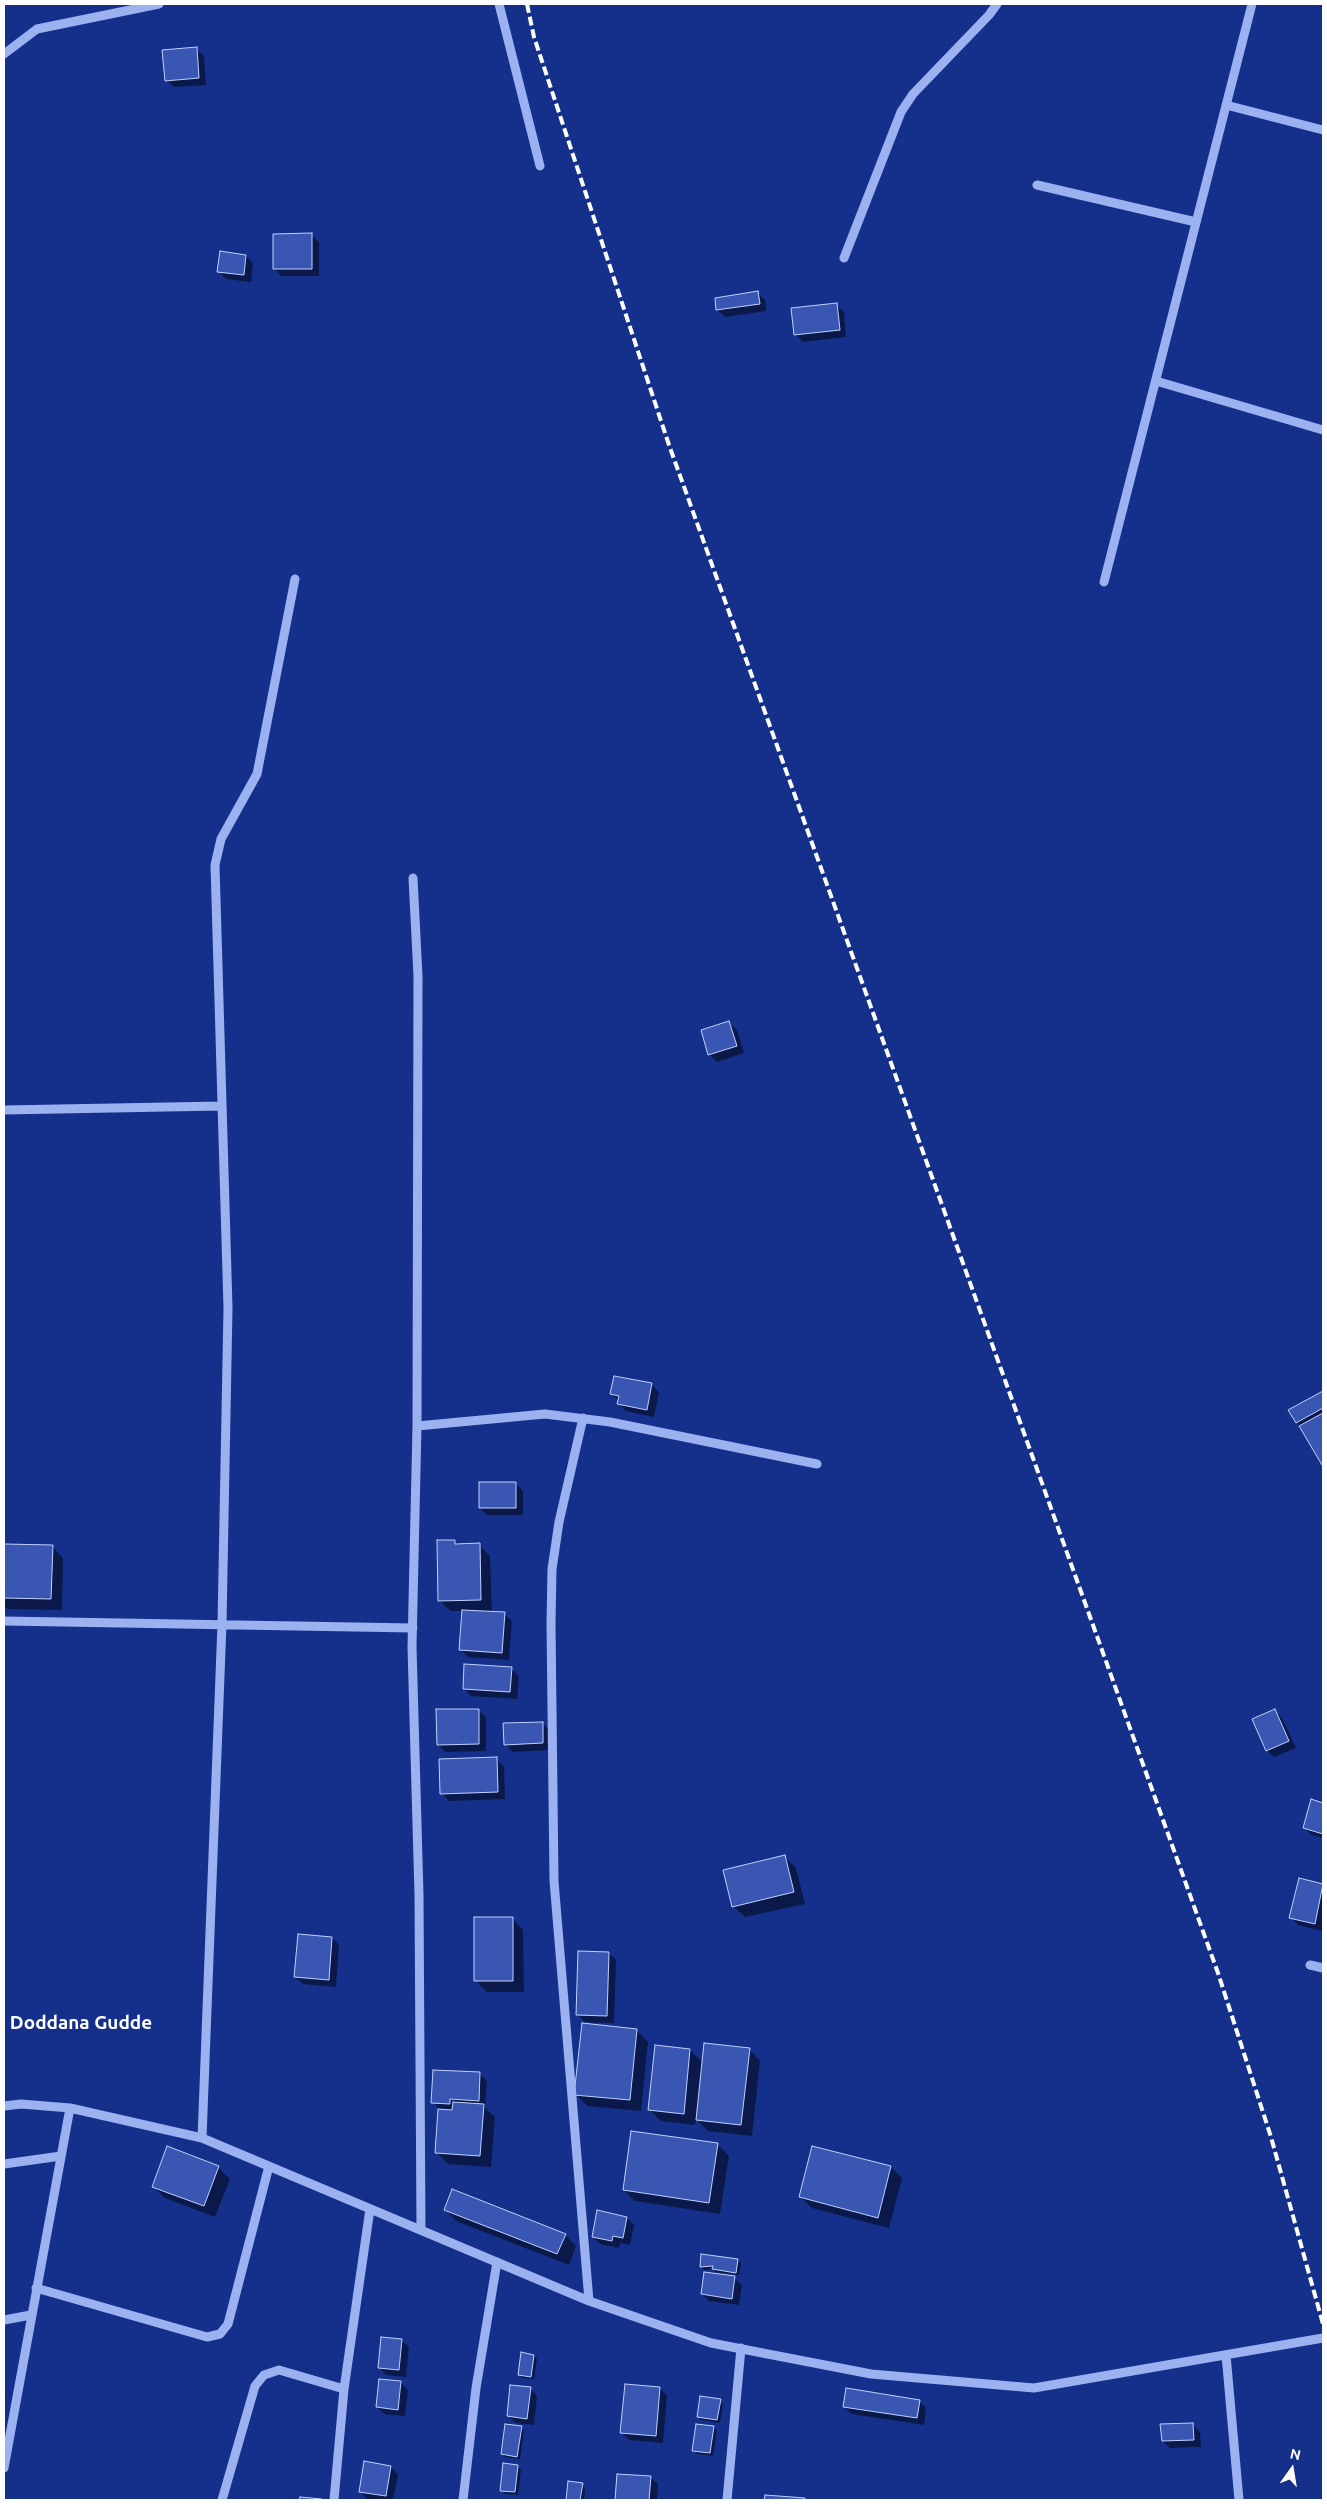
<!DOCTYPE html>
<style>
body{margin:0}
#map{position:relative;width:1327px;height:2504px;overflow:hidden;background:#14308a;font-family:Ubuntu,sans-serif}
canvas{display:block}
.frame{position:absolute;inset:0;border:5px solid #fff;pointer-events:none}
.north{position:absolute;left:1267px;top:2444px;width:50px;height:50px;-webkit-text-stroke:4px #14308a;paint-order:stroke;rotate:13deg;font-size:14px;font-weight:700;line-height:20px;text-align:center;color:#fff}
.north::after{content:'';display:block;margin:auto;width:18px;height:22px;background:#fff;clip-path:polygon(50% 0,100% 100%,50% 72%,0 100%)}
</style>
<div id="map">
<canvas width="1327" height="2504"></canvas>
<div class="frame"></div>
<div class="north">N</div>
</div>
<script>
const g = document.querySelector('canvas').getContext('2d');
g.lineJoin = 'round';
function fillPath(path, color) {
  g.fillStyle = color;
  g.fill(path, 'evenodd');
}
function shape(rows) {
  const path = new Path2D();
  for (const r of rows) {
    path.moveTo(r[0], r[1]);
    for (let i = 2; i < r.length; i += 2) path.lineTo(r[i], r[i + 1]);
  }
  return path;
}
function trace(path, color, width, dash) {
  g.strokeStyle = color;
  g.lineWidth = width;
  g.lineCap = dash ? 'butt' : 'round';
  g.setLineDash(dash || []);
  g.stroke(path);
}
function label(font, color, halo, rows, align = 'center') {
  g.font = font + ' Ubuntu,sans-serif';
  g.lineWidth = 5;
  g.setLineDash([]);
  g.textBaseline = 'middle';
  g.strokeStyle = halo;
  g.fillStyle = color;
  for (const [text, x, y, turn = 0] of rows) {
    g.save();
    g.translate(x, y);
    g.rotate((+turn || 0) * Math.PI / 180);
    g.textAlign = isNaN(turn) ? turn : align;
    if (halo) g.strokeText(text, 0, 0);
    g.fillText(text, 0, 0);
    g.restore();
  }
}
fillPath(shape([
 [196,49,204,56,206,85,174,87,166,80],
 [311,235,319,242,319,276,281,276,274,268],
 [246,256,253,263,251,282,226,279,219,271],
 [758,293,765,300,766,311,725,317,717,309],
 [836,305,844,312,846,337,803,342,795,334],
 [729,1023,737,1030,744,1053,717,1062,709,1054],
 [615,1377,652,1385,659,1392,654,1417,626,1411,619,1404,619,1401,612,1394],
 [1323,1393,1323,1465,1290,1411],
 [516,1484,523,1491,523,1515,487,1515,480,1508],
 [455,1541,459,1545,479,1545,490,1556,492,1613,504,1614,512,1621,509,1660,468,1657,461,1650,463,1611,451,1611,439,1600],
 [4,1545,52,1546,63,1558,62,1610,7,1609,4,1605],
 [511,1669,519,1676,517,1699,471,1696,464,1688],
 [478,1710,486,1717,486,1751,446,1752,438,1745],
 [1274,1710,1282,1718,1296,1748,1274,1757,1267,1750],
 [542,1723,550,1731,550,1750,513,1752,505,1744],
 [496,1759,504,1766,505,1799,449,1801,441,1793],
 [1312,1801,1323,1804,1323,1838,1312,1835,1304,1828],
 [785,1857,796,1868,805,1904,745,1917,733,1906],
 [1300,1879,1323,1885,1322,1931,1298,1925,1291,1917],
 [512,1918,523,1930,524,1992,487,1992,475,1980],
 [332,1938,339,1945,336,1987,303,1984,295,1977],
 [609,1953,616,1960,614,2023,585,2022,578,2015],
 [637,2031,648,2042,641,2111,587,2106,576,2094],
 [749,2049,760,2061,752,2136,708,2131,696,2119,695,2125,661,2121,650,2110,690,2050,703,2063],
 [479,2073,487,2081,485,2108,495,2117,491,2167,448,2164,437,2153,439,2109,433,2102],
 [718,2145,729,2156,720,2214,635,2201,624,2190],
 [218,2167,230,2179,215,2217,165,2198,153,2186],
 [891,2167,902,2178,889,2228,812,2208,800,2197],
 [445,2209,565,2235,576,2246,569,2265,456,2221],
 [627,2218,634,2225,630,2245,620,2243,619,2248,600,2244,593,2237],
 [737,2260,741,2263,739,2275,716,2272,713,2269,704,2270,701,2266],
 [734,2278,742,2285,739,2305,709,2301,702,2294],
 [401,2340,409,2347,406,2377,386,2375,379,2367],
 [534,2356,537,2359,534,2379,522,2378,519,2374],
 [401,2383,408,2390,405,2416,385,2414,377,2407],
 [530,2388,537,2396,534,2425,516,2423,509,2416],
 [660,2388,667,2396,663,2443,629,2440,621,2432],
 [720,2400,723,2404,720,2423,701,2420,698,2416],
 [919,2401,926,2408,924,2425,852,2414,844,2407],
 [1192,2424,1200,2432,1201,2447,1170,2448,1163,2441],
 [521,2427,524,2430,520,2459,505,2457,502,2453],
 [714,2428,717,2431,713,2456,697,2454,693,2450],
 [517,2466,521,2469,518,2495,505,2494,501,2490],
 [391,2467,398,2475,393,2500,367,2499,360,2491],
 [618,2475,650,2477,658,2484,657,2500,616,2500],
 [569,2483,582,2484,585,2488,584,2500,567,2500]
]), '#0007');
const building = shape([
 [197,47,199,78,165,81,162,50,197,47],
 [312,233,312,269,273,269,273,234,312,233],
 [220,251,246,255,244,275,217,272,220,251],
 [758,291,760,304,716,310,715,298,758,291],
 [837,303,840,330,794,335,791,308,837,303],
 [729,1021,737,1046,708,1055,701,1030,729,1021],
 [614,1376,652,1383,647,1410,617,1404,619,1396,610,1394,614,1376],
 [1323,1391,1323,1408,1296,1423,1288,1410,1323,1391],
 [1323,1413,1323,1464,1322,1465,1299,1426,1323,1413],
 [479,1482,516,1482,516,1508,479,1508,479,1482],
 [437,1540,455,1540,455,1544,480,1543,481,1600,438,1601,437,1540],
 [4,1544,53,1545,51,1599,4,1598,4,1544],
 [462,1610,505,1612,502,1653,459,1650,462,1610],
 [464,1664,512,1667,510,1692,463,1689,464,1664],
 [436,1709,479,1709,479,1744,437,1745,436,1709],
 [1275,1709,1289,1741,1266,1751,1252,1719,1275,1709],
 [543,1722,543,1743,504,1745,503,1723,543,1722],
 [497,1757,498,1792,440,1794,439,1759,497,1757],
 [1311,1799,1323,1803,1323,1834,1303,1828,1311,1799],
 [785,1855,794,1892,732,1907,723,1870,785,1855],
 [1299,1878,1323,1884,1315,1924,1289,1918,1299,1878],
 [474,1917,513,1917,513,1981,474,1981,474,1917],
 [298,1934,332,1937,329,1980,294,1977,298,1934],
 [578,1951,609,1952,607,2016,576,2015,578,1951],
 [582,2023,637,2029,630,2100,574,2095,582,2023],
 [704,2043,750,2048,741,2125,696,2120,704,2043],
 [655,2045,690,2049,684,2114,648,2110,655,2045],
 [433,2070,480,2072,479,2101,450,2099,450,2104,431,2103,433,2070],
 [453,2102,484,2104,480,2156,435,2153,438,2109,452,2110,453,2102],
 [631,2131,718,2143,709,2203,623,2190,631,2131],
 [167,2146,219,2166,204,2206,152,2187,167,2146],
 [812,2146,891,2166,878,2218,799,2197,812,2146],
 [452,2189,566,2234,557,2254,444,2210,452,2189],
 [597,2210,627,2217,623,2238,613,2236,612,2241,592,2237,597,2210],
 [701,2254,738,2259,736,2273,712,2269,713,2266,700,2267,701,2254],
 [704,2272,735,2276,732,2299,701,2294,704,2272],
 [381,2337,402,2339,399,2370,378,2368,381,2337],
 [521,2352,534,2355,531,2377,518,2375,521,2352],
 [379,2379,401,2381,398,2410,376,2407,379,2379],
 [625,2384,660,2387,656,2436,620,2433,625,2384],
 [510,2385,531,2387,527,2419,507,2416,510,2385],
 [846,2388,920,2400,917,2418,843,2407,846,2388],
 [700,2396,721,2399,717,2420,697,2417,700,2396],
 [1193,2423,1194,2440,1162,2441,1160,2424,1193,2423],
 [505,2424,522,2426,517,2457,501,2454,505,2424],
 [696,2424,714,2426,710,2453,692,2451,696,2424],
 [364,2461,391,2466,386,2496,359,2492,364,2461],
 [503,2463,518,2465,515,2492,500,2491,503,2463],
 [617,2474,651,2476,649,2500,615,2500,617,2474],
 [568,2481,583,2483,580,2500,566,2500,568,2481],
 [765,2495,805,2498,805,2500,764,2500,765,2495],
 [300,2497,322,2499,322,2500,299,2500,300,2497]
]);
fillPath(building, '#3856b2');
trace(building, '#c2d1fb', 1);
trace(shape([
 [499,4,540,166],
 [4,54,37,29,159,4],
 [1226,105,1323,130],
 [1037,185,1196,222],
 [844,258,901,112,913,94,989,15,997,4],
 [1156,381,1323,430],
 [1104,582,1252,4],
 [413,878,418,976,417,1426,412,1647,419,1895,421,2230],
 [4,1110,221,1106],
 [583,1418,559,1522,552,1569,551,1624,554,1881,589,2301],
 [417,1426,545,1414,610,1422,817,1464],
 [4,1621,413,1628],
 [1310,1965,1323,1968],
 [4,2106,21,2104,70,2108,202,2138,589,2301,711,2343,871,2374,1034,2388,1323,2338],
 [202,2138,222,1624,228,1308,215,865,221,839,257,774,295,579],
 [4,2164,61,2156],
 [36,2288,207,2337,220,2334,228,2324,269,2166],
 [4,2320,31,2315],
 [1226,2355,1239,2500],
 [4,2468,70,2108],
 [222,2500,255,2386,264,2375,279,2370,344,2389],
 [334,2500,344,2389,370,2209],
 [463,2500,476,2388,497,2262],
 [727,2500,741,2348]
]), '#9cb1f0', 9);
trace(shape([
 [527,4,534,37,669,445,1218,1973,1271,2137,1323,2324]
]), '#fff', 4, [9, 4]);
label('bold 19px', '#fff', '#14308a', [
 ["Doddana Gudde",81,2023]
]);
</script>
